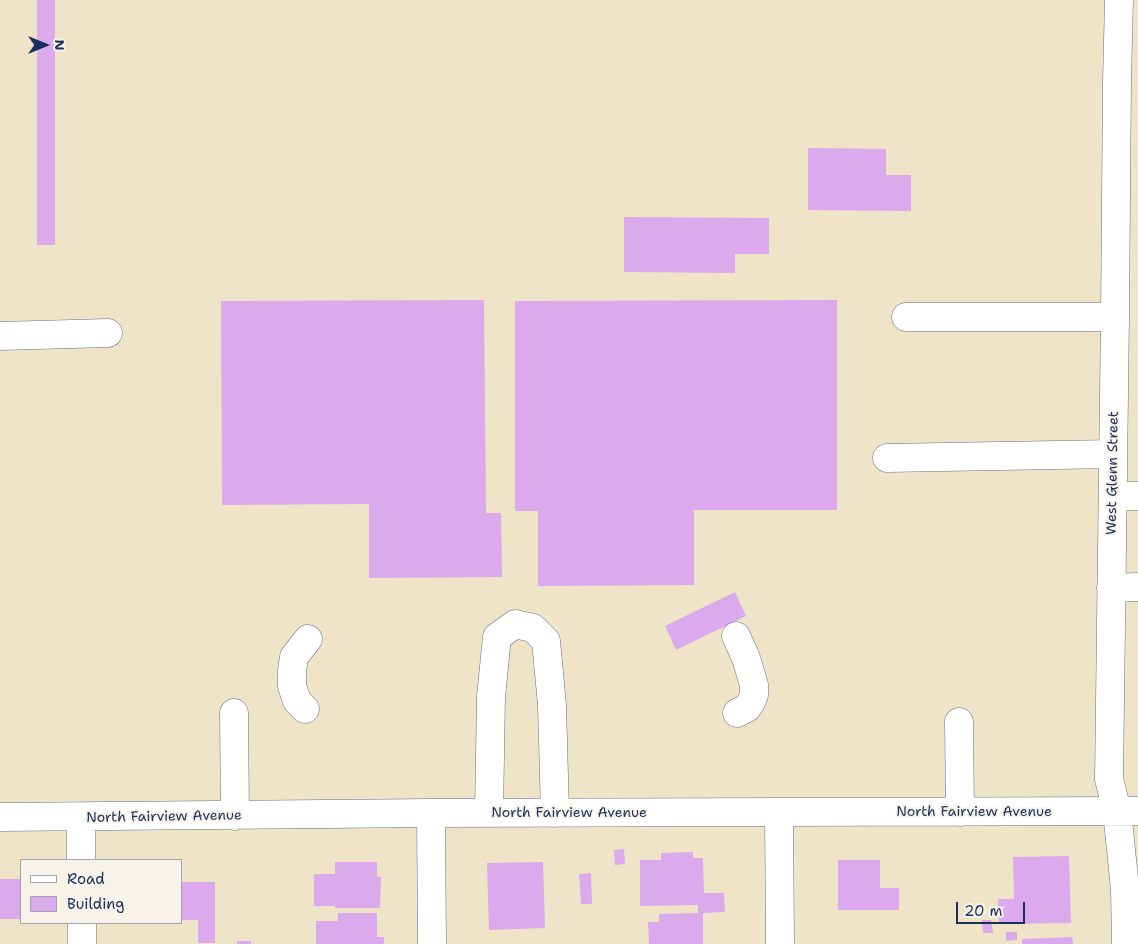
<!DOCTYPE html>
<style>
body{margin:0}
#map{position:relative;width:1138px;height:944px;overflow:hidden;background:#efe4c8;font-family:"Shantell Sans",sans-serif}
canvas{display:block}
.legend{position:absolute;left:20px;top:859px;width:162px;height:65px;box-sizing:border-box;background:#f7f3e8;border:1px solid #9fa5b1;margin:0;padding:6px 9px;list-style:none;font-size:15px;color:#1b2f5e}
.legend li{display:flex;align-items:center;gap:10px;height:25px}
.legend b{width:25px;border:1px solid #9fa5b1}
.north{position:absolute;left:20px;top:20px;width:50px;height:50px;-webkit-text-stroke:4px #f7f3e8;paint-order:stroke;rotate:90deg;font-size:14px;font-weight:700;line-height:20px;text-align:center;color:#1b2f5e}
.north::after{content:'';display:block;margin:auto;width:18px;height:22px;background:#1b2f5e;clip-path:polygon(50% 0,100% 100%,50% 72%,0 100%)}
.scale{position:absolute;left:956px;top:902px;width:69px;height:22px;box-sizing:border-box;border:2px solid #1b2f5e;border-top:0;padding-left:6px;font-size:15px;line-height:18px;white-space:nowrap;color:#1b2f5e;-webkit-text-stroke:4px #f7f3e8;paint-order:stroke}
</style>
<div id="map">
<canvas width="1138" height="944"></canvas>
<ul class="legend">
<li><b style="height:6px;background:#fff"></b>Road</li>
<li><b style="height:14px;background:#daaaec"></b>Building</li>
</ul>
<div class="north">N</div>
<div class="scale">20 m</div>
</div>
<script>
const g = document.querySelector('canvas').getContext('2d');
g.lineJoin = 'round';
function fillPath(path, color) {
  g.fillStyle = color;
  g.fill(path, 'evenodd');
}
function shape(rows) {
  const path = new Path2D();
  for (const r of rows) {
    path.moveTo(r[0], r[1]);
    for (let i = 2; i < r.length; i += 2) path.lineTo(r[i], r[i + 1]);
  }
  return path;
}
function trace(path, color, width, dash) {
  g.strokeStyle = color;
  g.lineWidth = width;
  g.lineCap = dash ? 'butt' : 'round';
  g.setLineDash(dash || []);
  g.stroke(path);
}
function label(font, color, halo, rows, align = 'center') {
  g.font = font + ' "Shantell Sans",sans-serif';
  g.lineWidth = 4;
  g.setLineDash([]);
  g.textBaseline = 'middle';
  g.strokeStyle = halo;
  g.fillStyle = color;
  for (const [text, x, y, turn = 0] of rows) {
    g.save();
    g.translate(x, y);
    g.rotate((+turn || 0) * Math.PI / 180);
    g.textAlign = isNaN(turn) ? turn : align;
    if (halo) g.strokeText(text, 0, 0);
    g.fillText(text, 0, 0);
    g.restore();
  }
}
fillPath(shape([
 [37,0,55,0,55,245,37,245],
 [808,148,886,149,886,175,911,175,911,211,808,210],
 [624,217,769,218,769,254,735,254,735,273,624,272],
 [484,300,486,513,501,513,502,577,369,578,369,504,222,505,221,301],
 [837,300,837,510,694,510,694,585,538,586,538,511,515,511,515,301],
 [735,592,746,616,676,650,665,626],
 [624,849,625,864,615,865,614,850],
 [693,852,693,858,703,858,704,893,724,893,725,912,703,913,703,944,649,944,648,922,659,922,659,914,698,913,698,905,640,906,640,860,661,860,661,853],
 [1069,856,1071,923,999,924,998,899,1014,899,1013,857],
 [838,860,880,860,880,888,899,888,899,910,838,910],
 [335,862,377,862,377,877,381,877,380,908,335,908,335,906,314,906,314,874,335,874],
 [543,862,545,928,489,930,487,863],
 [591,873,592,904,581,904,579,874],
 [0,879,21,879,21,919,0,919],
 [181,882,215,882,215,943,198,943,198,920,181,920],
 [338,913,377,913,377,937,384,937,384,944,316,944,316,921,338,921],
 [982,920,991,920,993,933,983,933],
 [1006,932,1017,932,1017,940,1006,941],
 [1072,937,1073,944,1022,944,1022,939],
 [237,941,251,941,251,944,237,944]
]), '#daaaec');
const minor = shape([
 [1119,0,1117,82,1115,317,1109,779,1117,811,1125,889,1126,944],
 [906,317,1115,317],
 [0,336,108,333],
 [887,458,1113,454],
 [1113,496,1138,496],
 [1111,588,1138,587],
 [736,636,746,658,754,685,754,695,751,702,747,708,737,713],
 [305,709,297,701,292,686,292,671,294,657,308,639],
 [234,713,235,816],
 [959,722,960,812],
 [431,813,432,944],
 [489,813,491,697,497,637,515,624,533,628,546,641,552,705,555,813],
 [779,813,780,944],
 [0,817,431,813,1138,811],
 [81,818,81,860],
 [82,923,82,944]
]);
trace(minor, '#656e83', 29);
trace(minor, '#fff', 28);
label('14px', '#1b2f5e', '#f7f3e8', [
 ["West Glenn Street",1113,473,-89],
 ["North Fairview Avenue",974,812],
 ["North Fairview Avenue",569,813],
 ["North Fairview Avenue",164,817,-1]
]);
</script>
